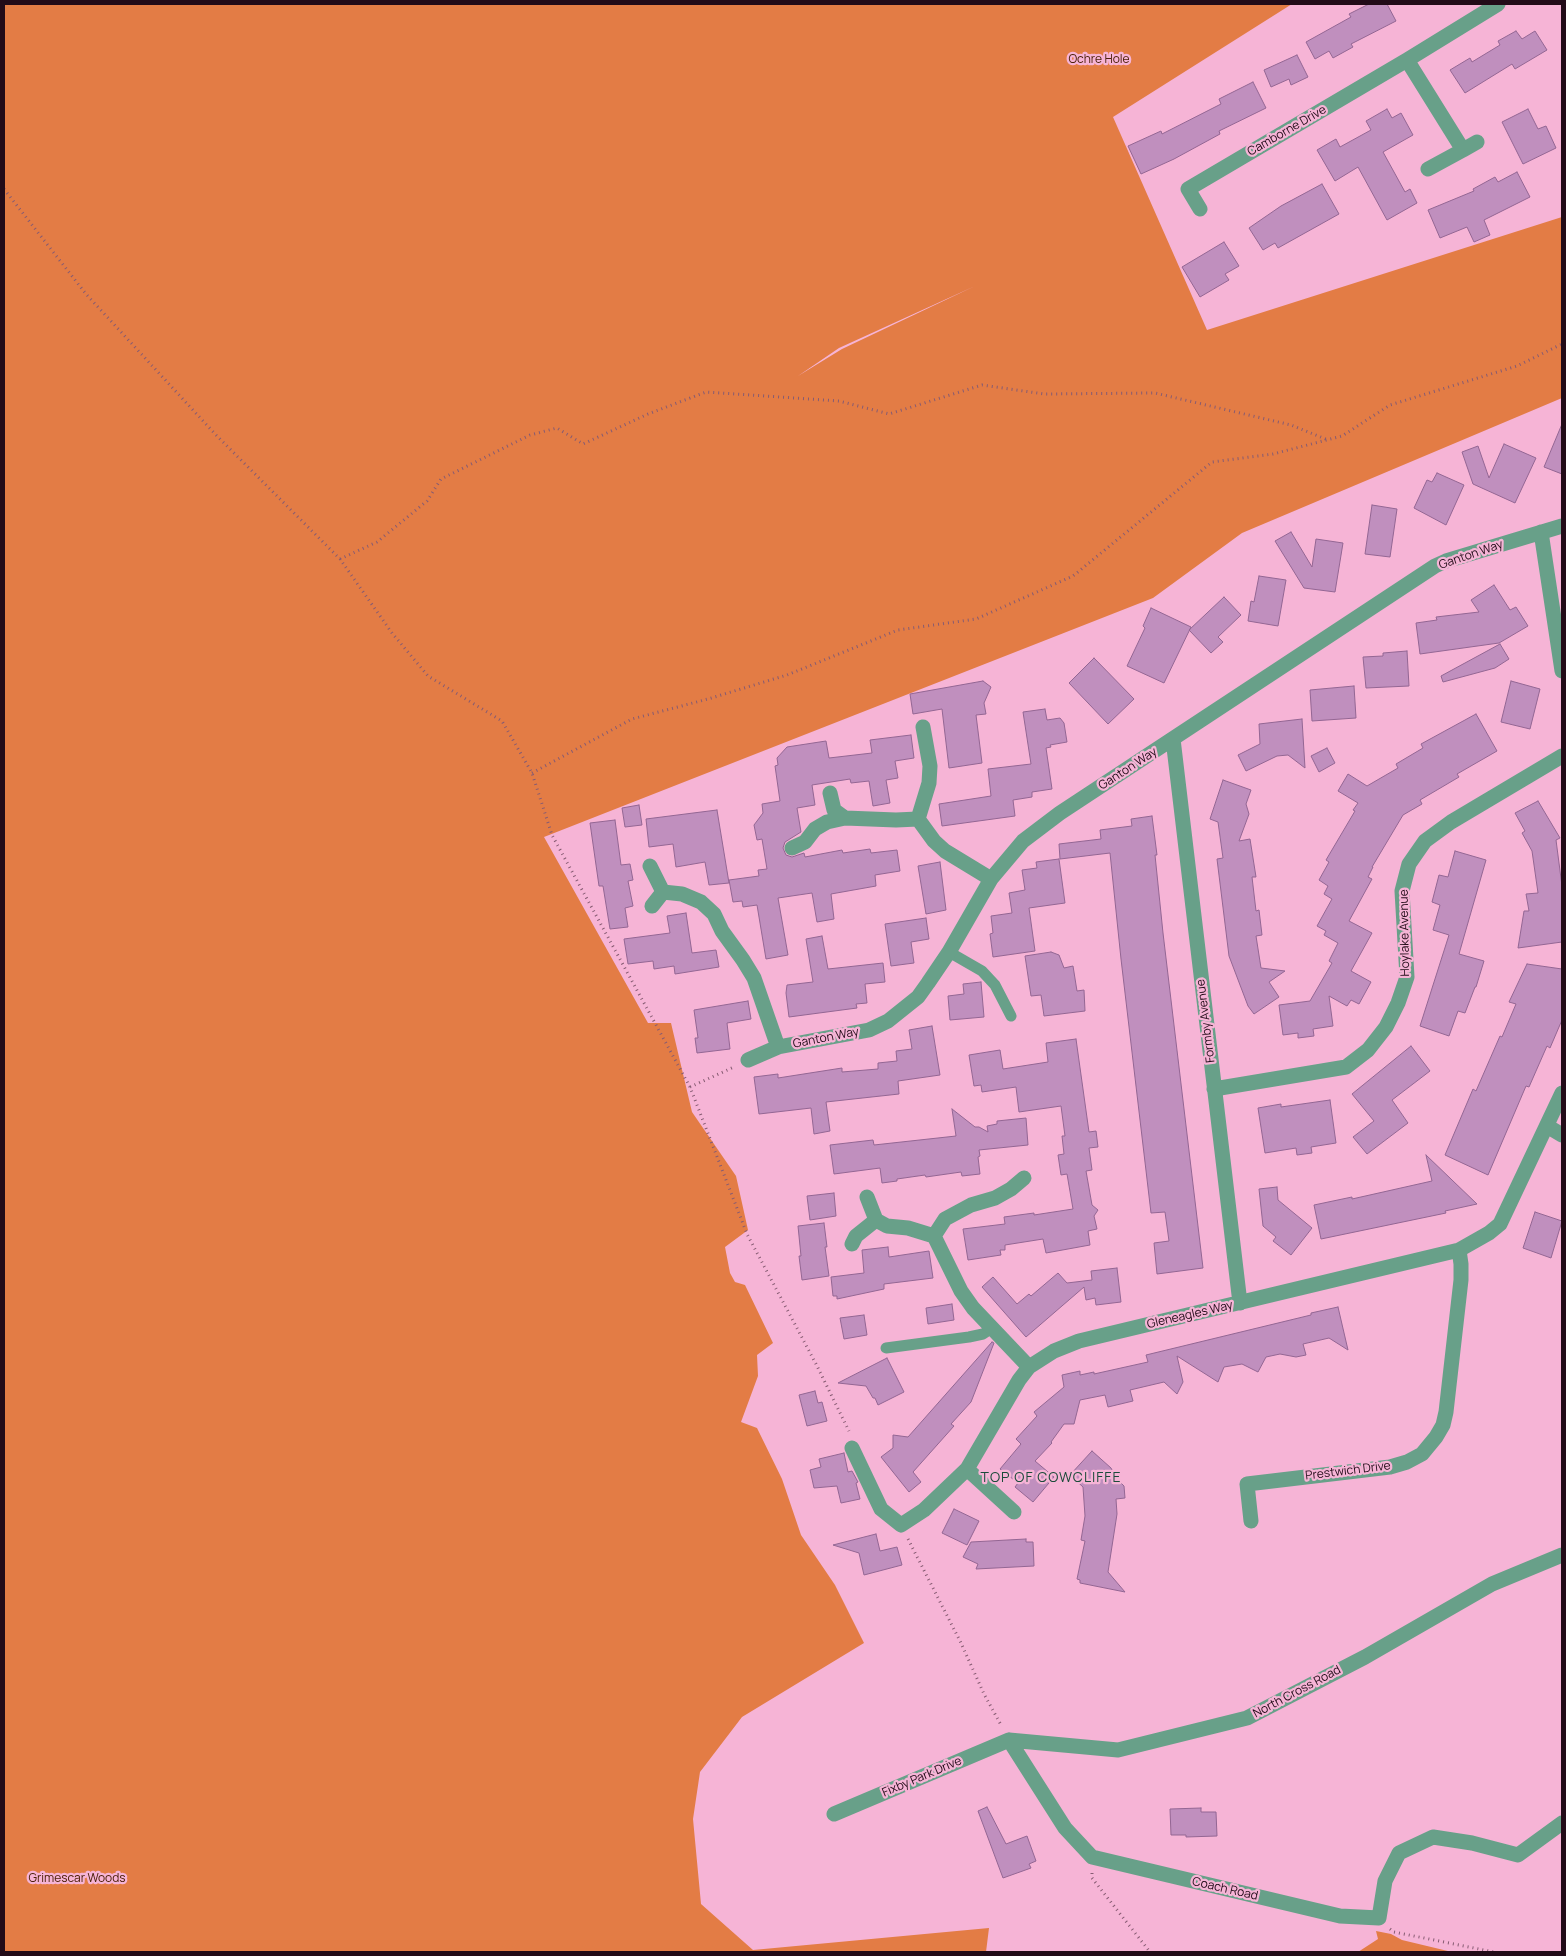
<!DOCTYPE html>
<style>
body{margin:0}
#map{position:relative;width:1566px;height:1956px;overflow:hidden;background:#f6b4d6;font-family:Manrope,sans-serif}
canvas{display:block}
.frame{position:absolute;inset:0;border:5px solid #220b18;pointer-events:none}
</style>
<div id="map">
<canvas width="1566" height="1956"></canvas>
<div class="frame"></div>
</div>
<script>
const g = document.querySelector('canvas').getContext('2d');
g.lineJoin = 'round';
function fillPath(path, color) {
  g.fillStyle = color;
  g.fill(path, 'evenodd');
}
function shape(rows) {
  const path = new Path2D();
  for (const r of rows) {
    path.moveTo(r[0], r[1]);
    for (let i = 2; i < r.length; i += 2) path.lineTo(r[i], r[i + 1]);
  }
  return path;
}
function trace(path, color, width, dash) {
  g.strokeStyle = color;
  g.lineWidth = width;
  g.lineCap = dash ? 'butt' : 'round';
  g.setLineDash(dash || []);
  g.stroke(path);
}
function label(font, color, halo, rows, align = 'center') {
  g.font = font + ' Manrope,sans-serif';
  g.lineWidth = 4.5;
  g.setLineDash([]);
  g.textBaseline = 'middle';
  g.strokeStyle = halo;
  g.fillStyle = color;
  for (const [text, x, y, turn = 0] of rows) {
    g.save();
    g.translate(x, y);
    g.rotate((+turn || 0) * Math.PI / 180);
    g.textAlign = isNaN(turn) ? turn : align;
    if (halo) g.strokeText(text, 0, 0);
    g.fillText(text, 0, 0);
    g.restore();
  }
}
fillPath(shape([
 [4,4,1292,4,1113,117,1207,330,1562,217,1562,398,1242,533,1153,598,544,837,648,1023,671,1023,692,1112,736,1176,748,1230,725,1247,730,1273,735,1282,745,1285,773,1343,757,1355,758,1376,741,1422,757,1428,782,1479,801,1535,835,1585,864,1643,742,1717,700,1772,693,1819,701,1904,753,1950,989,1928,986,1952,4,1952],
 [975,286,842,349,798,376,839,348],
 [1376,1931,1391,1934,1402,1940,1452,1952,1358,1952,1378,1939]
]), '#e37c45');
const building = shape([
 [1369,4,1387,4,1396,21,1351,44,1353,47,1333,58,1329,51,1315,59,1306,42,1351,17,1349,14,1369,4],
 [1516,31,1522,39,1535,31,1547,50,1515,69,1512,64,1465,93,1450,70,1470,58,1472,62,1500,45,1498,41,1516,31],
 [1297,55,1308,77,1291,85,1289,79,1271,87,1264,70,1297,55],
 [1253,82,1266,108,1219,131,1220,134,1174,159,1141,174,1128,146,1161,131,1162,134,1221,104,1219,99,1253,82],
 [1387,109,1392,118,1401,113,1413,135,1383,152,1405,192,1410,189,1417,203,1387,220,1358,167,1335,181,1317,150,1336,139,1340,147,1371,130,1366,121,1387,109],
 [1528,109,1538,129,1546,126,1556,148,1523,164,1502,122,1528,109],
 [1517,172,1530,197,1484,220,1490,235,1474,242,1467,227,1440,238,1428,210,1474,191,1473,189,1495,177,1498,182,1517,172],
 [1322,184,1339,214,1278,248,1275,243,1263,250,1249,228,1281,206,1322,184],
 [1224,242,1239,266,1225,274,1229,280,1200,297,1182,267,1224,242],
 [1562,424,1562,474,1544,467,1562,424],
 [1504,444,1536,458,1515,503,1473,484,1462,452,1478,446,1489,478,1504,444],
 [1437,473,1464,485,1446,525,1414,508,1427,480,1432,482,1437,473],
 [1372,505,1397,509,1390,557,1365,554,1372,505],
 [1291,532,1312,567,1316,539,1343,543,1335,592,1304,588,1275,541,1291,532],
 [1259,576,1286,580,1278,626,1248,621,1251,601,1254,602,1259,576],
 [1494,585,1510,610,1516,607,1528,626,1499,643,1420,654,1416,623,1437,620,1436,617,1479,612,1471,600,1494,585],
 [1224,597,1241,615,1218,637,1223,642,1211,653,1189,630,1224,597],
 [1151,608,1191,627,1164,683,1127,666,1145,628,1143,626,1151,608],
 [1500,644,1509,659,1495,668,1443,682,1441,676,1500,644],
 [1407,651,1409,686,1366,688,1363,657,1383,656,1383,653,1407,651],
 [1094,658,1134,699,1108,724,1069,683,1094,658],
 [983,681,991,687,984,703,986,714,976,715,982,763,949,768,942,709,913,714,910,694,983,681],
 [1511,681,1540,689,1530,729,1501,722,1511,681],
 [1354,686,1356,718,1312,721,1310,690,1354,686],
 [1045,709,1047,720,1060,718,1064,723,1067,742,1050,745,1051,747,1046,748,1052,789,1032,792,1032,797,1013,800,1015,816,942,826,939,804,991,796,988,769,1031,764,1023,712,1045,709],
 [1476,714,1497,751,1457,774,1459,777,1420,800,1422,804,1403,815,1372,867,1373,867,1368,877,1372,879,1349,921,1372,933,1351,971,1371,982,1359,1004,1351,1000,1347,1006,1329,996,1333,1026,1313,1029,1314,1036,1298,1038,1298,1033,1283,1035,1279,1005,1310,1001,1332,963,1329,961,1338,943,1324,935,1326,931,1317,926,1332,899,1324,894,1328,886,1319,880,1329,862,1326,860,1355,811,1353,810,1358,803,1338,791,1348,774,1367,786,1398,768,1396,764,1423,748,1421,744,1476,714],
 [1302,719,1305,768,1288,755,1277,756,1246,771,1238,755,1260,744,1259,724,1302,719],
 [911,735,914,758,895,761,898,778,886,780,890,803,873,806,869,781,851,783,850,779,812,785,815,805,797,808,801,832,785,842,783,848,786,855,792,857,804,853,805,857,842,850,843,853,870,849,871,853,897,850,900,871,875,875,876,886,831,894,834,919,817,922,812,893,778,898,788,955,766,959,757,905,743,907,742,901,733,902,729,880,759,876,758,870,767,869,762,839,757,840,754,825,763,813,762,804,780,801,775,766,778,765,777,758,787,747,826,741,829,758,872,753,870,740,911,735],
 [1327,748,1335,763,1319,772,1311,756,1327,748],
 [1223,780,1251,790,1246,804,1249,814,1239,841,1250,839,1256,877,1252,877,1256,911,1259,910,1262,935,1256,936,1261,968,1285,971,1269,982,1279,997,1254,1014,1248,1006,1229,956,1217,859,1223,858,1218,822,1210,819,1223,780],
 [1538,801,1560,838,1556,840,1562,886,1562,942,1518,948,1524,911,1529,911,1526,894,1538,893,1532,851,1522,833,1525,831,1515,813,1538,801],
 [639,805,642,825,625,827,622,808,639,805],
 [717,810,729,883,709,885,705,862,676,867,673,844,649,847,646,819,717,810],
 [1152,816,1157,855,1155,855,1163,933,1203,1268,1157,1274,1154,1243,1169,1241,1165,1212,1151,1213,1121,959,1110,853,1060,859,1059,844,1101,839,1100,830,1132,826,1131,819,1152,816],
 [615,820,621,865,630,864,633,880,628,881,633,906,625,908,628,927,610,929,603,886,599,886,590,823,615,820],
 [1455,851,1486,860,1459,954,1484,961,1476,987,1475,987,1465,1013,1458,1011,1449,1036,1420,1026,1449,935,1433,930,1440,905,1432,902,1439,875,1448,877,1455,851],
 [1059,859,1065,903,1029,908,1035,951,993,957,990,934,993,933,991,916,1012,913,1009,893,1025,890,1022,870,1037,868,1036,862,1059,859],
 [940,862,946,910,926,914,918,866,940,862],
 [686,913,692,953,716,950,719,967,675,974,674,966,654,969,653,961,628,964,624,939,670,933,667,916,686,913],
 [926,918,929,939,911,942,914,963,891,966,885,924,926,918],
 [822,936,828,969,883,963,885,982,865,984,867,1003,856,1004,857,1008,789,1017,786,993,787,985,813,982,806,939,822,936],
 [1051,952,1059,955,1064,968,1073,966,1077,991,1084,990,1085,1011,1044,1016,1041,995,1031,996,1025,956,1051,952],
 [1527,964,1562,969,1562,1020,1550,1048,1547,1046,1529,1087,1526,1086,1488,1175,1445,1155,1473,1089,1476,1091,1500,1036,1502,1037,1516,1004,1509,1002,1527,964],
 [981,982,984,1017,950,1020,948,996,964,994,963,984,981,982],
 [748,1001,751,1019,727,1023,730,1049,697,1053,695,1038,698,1038,694,1010,748,1001],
 [932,1026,940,1075,898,1081,899,1094,826,1102,830,1131,814,1134,811,1108,759,1114,754,1077,778,1074,778,1078,842,1068,842,1072,878,1069,878,1063,897,1061,896,1051,912,1049,909,1030,932,1026],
 [1076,1039,1089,1132,1096,1131,1098,1147,1089,1148,1092,1170,1086,1171,1092,1205,1098,1210,1094,1216,1097,1229,1088,1231,1090,1245,1046,1253,1043,1239,1005,1245,1005,1250,1000,1250,1001,1255,968,1260,963,1229,1005,1224,1004,1217,1034,1213,1034,1215,1073,1209,1067,1174,1061,1175,1058,1155,1064,1154,1062,1136,1065,1136,1061,1106,1019,1112,1016,1087,982,1092,981,1085,974,1086,969,1055,1000,1050,1003,1069,1048,1062,1046,1043,1076,1039],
 [1411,1046,1430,1071,1392,1100,1408,1123,1367,1154,1353,1137,1374,1121,1352,1094,1411,1046],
 [1330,1100,1336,1143,1311,1147,1312,1153,1297,1155,1296,1148,1265,1153,1258,1108,1281,1104,1281,1107,1330,1100],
 [952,1109,975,1127,979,1127,988,1132,987,1126,997,1124,997,1121,1026,1118,1028,1145,979,1150,980,1156,978,1157,980,1174,962,1176,961,1172,926,1177,925,1175,897,1179,897,1181,882,1183,880,1168,834,1174,830,1145,873,1140,874,1145,956,1136,952,1109],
 [1426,1155,1477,1204,1445,1211,1446,1213,1321,1239,1314,1205,1352,1197,1352,1199,1432,1181,1426,1155],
 [1277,1187,1278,1200,1312,1228,1291,1255,1273,1241,1276,1237,1263,1226,1259,1189,1277,1187],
 [834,1193,836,1216,810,1220,807,1196,834,1193],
 [1535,1212,1562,1221,1551,1258,1523,1248,1535,1212],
 [824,1223,827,1247,825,1247,829,1276,802,1280,799,1256,801,1256,798,1226,824,1223],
 [888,1247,889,1257,929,1251,933,1278,884,1284,884,1289,837,1299,837,1296,833,1296,831,1277,864,1273,862,1250,888,1247],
 [1117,1268,1121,1302,1096,1305,1095,1298,1086,1300,1084,1287,1026,1337,982,1287,993,1277,1017,1304,1029,1294,1031,1296,1058,1273,1067,1283,1092,1280,1091,1271,1117,1268],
 [952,1304,954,1320,928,1324,926,1308,952,1304],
 [1338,1307,1348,1350,1329,1338,1303,1344,1306,1355,1296,1357,1280,1354,1266,1357,1258,1372,1242,1364,1224,1367,1218,1382,1177,1356,1183,1382,1177,1394,1164,1382,1130,1390,1133,1401,1108,1407,1105,1395,1080,1400,1074,1424,1064,1424,1051,1442,1052,1443,1035,1461,1054,1477,1033,1502,1015,1487,1018,1483,1000,1469,1021,1444,1016,1439,1037,1416,1034,1412,1064,1387,1062,1375,1080,1371,1080,1375,1094,1372,1094,1374,1148,1362,1146,1355,1311,1315,1311,1313,1338,1307],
 [864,1315,867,1335,844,1339,840,1318,864,1315],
 [992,1342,994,1343,971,1402,951,1424,954,1426,913,1472,921,1482,909,1492,881,1457,893,1448,893,1435,908,1437,992,1342],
 [887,1358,904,1392,878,1405,875,1398,873,1398,866,1386,838,1383,887,1358],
 [815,1391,818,1403,822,1402,827,1421,807,1426,799,1395,815,1391],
 [1092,1451,1111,1468,1112,1470,1110,1472,1124,1486,1125,1498,1116,1499,1117,1514,1108,1572,1125,1592,1080,1583,1080,1580,1077,1579,1085,1541,1081,1540,1085,1516,1083,1487,1070,1475,1092,1451],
 [844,1453,848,1472,852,1471,858,1482,856,1483,860,1499,841,1503,837,1486,814,1488,810,1470,821,1467,819,1459,844,1453],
 [954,1509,979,1521,967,1545,942,1533,954,1509],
 [876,1534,880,1551,897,1547,902,1565,864,1575,859,1553,833,1545,876,1534],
 [1026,1539,1026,1542,1033,1542,1034,1566,976,1569,978,1564,963,1557,971,1542,1026,1539],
 [987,1807,1006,1844,1027,1836,1036,1861,1029,1864,1031,1868,1003,1878,978,1811,987,1807],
 [1201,1808,1201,1812,1216,1812,1217,1836,1186,1837,1186,1835,1171,1835,1170,1809,1201,1808]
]);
fillPath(building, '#c08fbe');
trace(building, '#936693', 1);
trace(shape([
 [4,189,86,294,216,435,340,559,392,633,428,676,502,721,532,773,552,835,690,1087,747,1234,816,1364,849,1431],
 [340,559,377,542,427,501,441,479,530,435,557,428,583,444,648,414,706,392,839,401,889,414,982,385,1044,394,1155,393,1291,425,1328,440],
 [532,773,632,719,708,699,787,675,898,630,976,619,1073,576,1212,462,1273,454,1342,436,1390,405,1517,366,1562,344],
 [690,1087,734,1067],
 [908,1539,961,1643,984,1694,1001,1725],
 [1092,1873,1092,1878,1150,1952],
 [1390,1929,1394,1932,1494,1952]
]), '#865b72', 3, [1, 4]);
trace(shape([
 [949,952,982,971,995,985,1011,1016],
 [886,1348,969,1337,983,1334,992,1328]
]), '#68a089', 11);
trace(shape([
 [1407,60,1463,150,1428,169],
 [1463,150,1477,142],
 [1200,209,1188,189,1407,60,1498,4],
 [1541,532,1562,671],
 [1173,739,1240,1303],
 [830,793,834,810,845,818,896,820,918,819,934,841,945,851,991,879],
 [918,819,929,783,930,766,923,727],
 [792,848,805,842,815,829,827,822,845,818],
 [650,866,663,892,682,894,701,902,714,914,722,931,743,960,754,978,778,1047],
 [652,906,663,892],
 [748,1060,778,1047,869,1030,888,1021,918,997,928,983,949,952,991,879,1023,841,1060,813,1435,566,1446,561,1562,526],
 [1214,1089,1346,1067,1368,1050,1386,1027,1398,1003,1407,977,1402,891,1409,864,1425,841,1451,822,1562,756],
 [1547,1126,1562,1135],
 [867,1197,876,1220,887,1226,908,1228,934,1236,961,1291,973,1308,1029,1367],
 [934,1236,945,1219,971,1205,995,1198,1011,1189,1024,1178],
 [852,1244,856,1236,876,1220],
 [852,1448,881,1509,901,1525,924,1510,967,1469,1019,1380,1029,1367,1054,1351,1079,1341,1459,1250,1489,1233,1500,1224,1562,1093],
 [967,1469,1014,1512],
 [1251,1521,1247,1484,1390,1467,1407,1462,1422,1454,1436,1437,1443,1425,1446,1412,1461,1280,1461,1264,1459,1250],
 [1009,1740,1065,1828,1092,1857,1340,1916,1379,1918,1385,1881,1399,1853,1433,1837,1472,1843,1518,1855,1562,1823],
 [834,1814,1009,1740,1118,1750,1247,1718,1365,1657,1492,1584,1562,1555]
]), '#68a089', 15);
label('12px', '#4a2008', '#f6b4d6', [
 ["Ochre Hole",1099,60],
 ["Grimescar Woods",77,1879]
]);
label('12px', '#220b18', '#f6b4d6', [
 ["Camborne Drive",1287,131,-30],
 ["Ganton Way",1471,555,-19],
 ["Ganton Way",1128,769,-33],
 ["Hoylake Avenue",1405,933,-91],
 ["Formby Avenue",1206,1021,-97],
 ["Ganton Way",826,1038,-11],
 ["Gleneagles Way",1190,1315,-13],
 ["Prestwich Drive",1348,1471,-7],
 ["North Cross Road",1297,1692,-28],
 ["Fixby Park Drive",922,1777,-23],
 ["Coach Road",1225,1889,13]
]);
g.letterSpacing = '1px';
label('14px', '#1b4b3a', '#f6b4d6', [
 ["TOP OF COWCLIFFE",1051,1478]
]);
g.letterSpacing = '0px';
</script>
